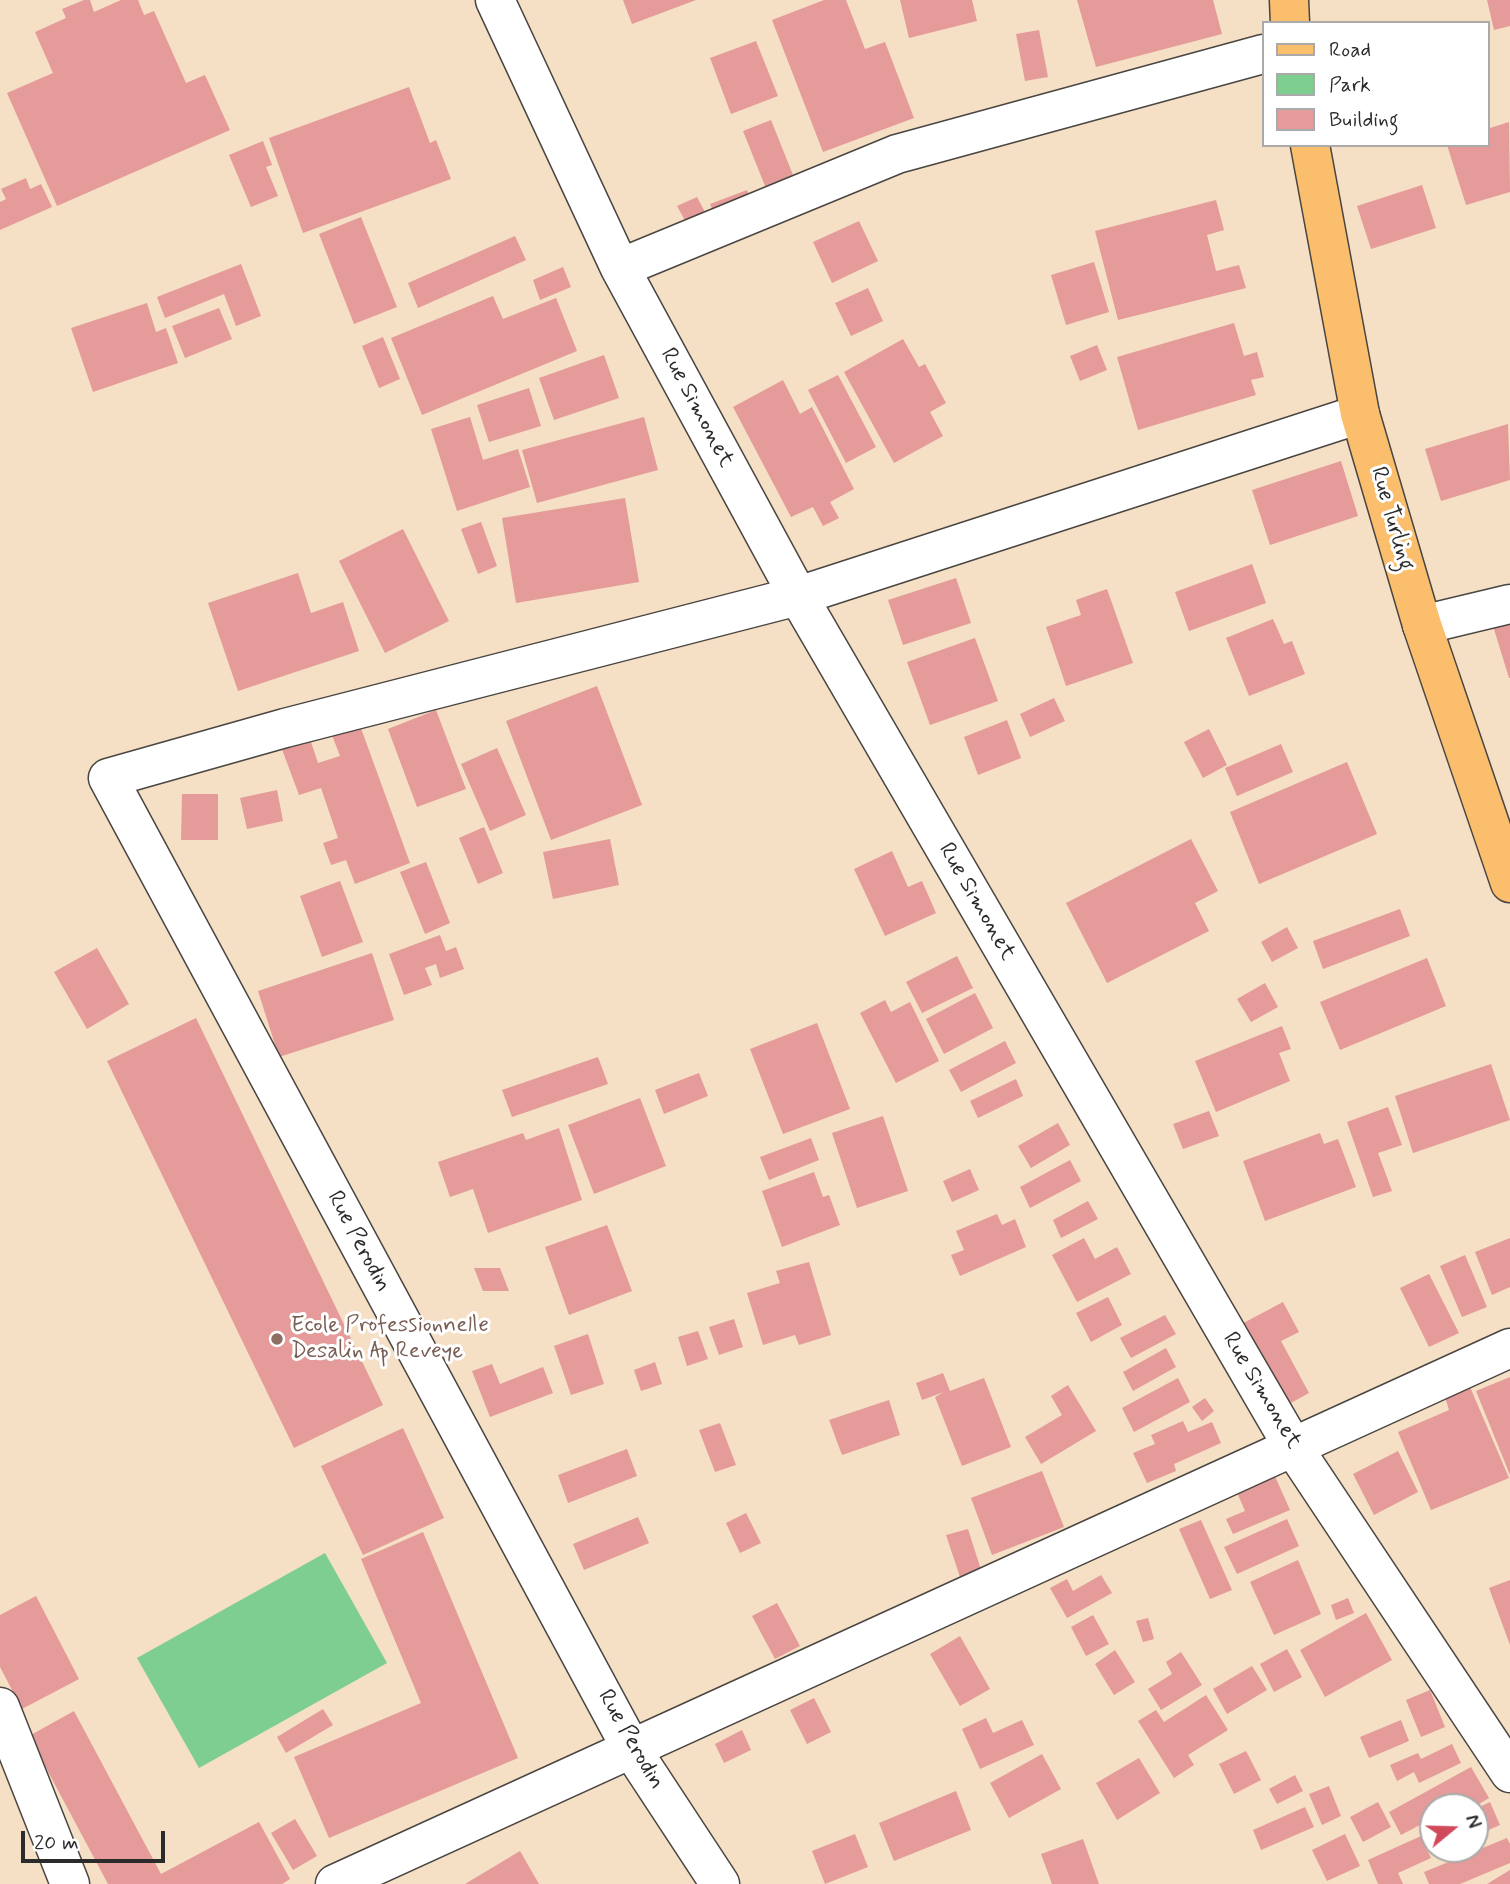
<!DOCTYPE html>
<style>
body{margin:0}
#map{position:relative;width:1510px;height:1884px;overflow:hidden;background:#f5dfc5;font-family:Mynerve,sans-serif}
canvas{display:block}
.legend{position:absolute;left:1262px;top:21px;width:228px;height:126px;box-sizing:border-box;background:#fff;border:2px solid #aaa;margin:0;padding:9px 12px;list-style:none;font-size:21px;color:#2b2b2b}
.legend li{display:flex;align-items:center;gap:14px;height:35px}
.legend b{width:35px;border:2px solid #aaa}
.north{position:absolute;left:1419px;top:1793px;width:70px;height:70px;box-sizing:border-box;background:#fff;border:2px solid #aaa;border-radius:50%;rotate:71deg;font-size:19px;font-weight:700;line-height:28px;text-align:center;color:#2b2b2b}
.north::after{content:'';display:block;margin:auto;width:24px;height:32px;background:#d1495b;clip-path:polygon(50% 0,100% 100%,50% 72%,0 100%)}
.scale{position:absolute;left:21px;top:1831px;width:144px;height:32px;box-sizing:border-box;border:4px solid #2b2b2b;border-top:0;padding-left:9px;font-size:21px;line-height:24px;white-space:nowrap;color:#2b2b2b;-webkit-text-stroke:5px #fff;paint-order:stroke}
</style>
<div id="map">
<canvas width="1510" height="1884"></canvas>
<ul class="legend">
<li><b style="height:9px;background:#fabe6d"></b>Road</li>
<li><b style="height:19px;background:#7ece8f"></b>Park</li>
<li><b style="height:19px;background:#e49b99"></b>Building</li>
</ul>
<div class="north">N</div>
<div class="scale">20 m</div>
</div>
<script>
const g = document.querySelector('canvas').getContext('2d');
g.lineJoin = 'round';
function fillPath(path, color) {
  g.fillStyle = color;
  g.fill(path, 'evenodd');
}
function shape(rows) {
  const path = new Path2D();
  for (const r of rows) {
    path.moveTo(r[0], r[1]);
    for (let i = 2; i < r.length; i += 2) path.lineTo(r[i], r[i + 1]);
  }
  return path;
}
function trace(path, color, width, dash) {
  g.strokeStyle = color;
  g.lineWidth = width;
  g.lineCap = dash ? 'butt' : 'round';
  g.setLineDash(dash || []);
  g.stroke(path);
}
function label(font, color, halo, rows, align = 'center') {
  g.font = font + ' Mynerve,sans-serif';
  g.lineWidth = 6;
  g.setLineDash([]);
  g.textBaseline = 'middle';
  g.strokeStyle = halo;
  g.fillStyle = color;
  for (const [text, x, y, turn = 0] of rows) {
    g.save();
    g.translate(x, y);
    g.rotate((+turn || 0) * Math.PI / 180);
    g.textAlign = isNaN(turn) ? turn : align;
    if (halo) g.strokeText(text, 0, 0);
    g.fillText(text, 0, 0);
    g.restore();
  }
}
fillPath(shape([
 [325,1553,387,1663,199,1768,137,1658]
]), '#7ece8f');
fillPath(shape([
 [84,0,90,0,94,12,121,0,138,0,144,15,154,11,186,83,205,75,230,130,57,206,7,93,53,73,35,32,66,18,62,9],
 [623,0,696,0,632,24],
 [824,0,846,0,865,49,885,42,914,118,823,152,772,20],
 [900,0,972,0,977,21,909,38],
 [1077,0,1213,0,1222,34,1096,67],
 [1487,0,1510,0,1510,26,1494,30],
 [1039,30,1048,77,1025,81,1016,34],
 [756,41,778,96,731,114,710,58],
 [409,87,430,143,436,140,451,179,303,233,269,138],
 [771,120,795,180,767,191,743,131],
 [1509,122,1510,192,1466,205,1447,145,1487,145,1487,129],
 [263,141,272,165,266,167,278,196,251,207,229,155],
 [26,178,30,189,41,184,52,207,0,230,0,202,6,199,1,189],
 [1422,185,1436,228,1371,249,1357,206],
 [747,190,754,208,718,222,710,204],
 [697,197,706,214,687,224,677,206],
 [1216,200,1224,230,1207,235,1216,271,1239,265,1246,288,1118,320,1095,231],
 [361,217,397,307,354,324,319,234],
 [859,221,878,261,832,283,813,242],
 [515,236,526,260,418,308,408,283],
 [1094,262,1109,312,1066,325,1051,275],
 [241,264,261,316,236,326,224,294,165,318,157,297],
 [563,267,571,287,540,300,533,280],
 [868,288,883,321,851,336,835,303],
 [493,296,503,319,556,298,577,351,422,415,391,338],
 [147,303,156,332,166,328,178,363,93,392,71,328],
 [219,308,232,339,185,358,172,326],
 [1234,323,1244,356,1257,352,1264,377,1251,380,1256,395,1138,430,1117,357],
 [383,337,400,379,379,388,362,346],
 [903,339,919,367,925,364,946,403,930,412,943,436,894,463,844,372],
 [1097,345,1107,370,1080,381,1070,356],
 [604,355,619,398,554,420,539,378],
 [838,375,876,447,846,463,808,390],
 [783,380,800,414,812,407,854,489,830,502,839,518,823,526,813,507,791,517,733,407],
 [529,388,541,426,489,442,477,405],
 [470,417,483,460,518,449,530,487,457,511,431,429],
 [644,417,658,470,537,503,522,450],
 [1508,424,1510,480,1441,501,1425,449],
 [1341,461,1358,516,1270,545,1252,490],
 [625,498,639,582,516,603,502,518],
 [481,522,497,566,478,574,461,529],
 [403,529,449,621,385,653,339,561],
 [1252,564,1266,603,1189,631,1175,592],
 [298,573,311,613,343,602,359,651,238,691,208,603],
 [956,578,971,623,903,645,888,600],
 [1107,589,1133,663,1066,686,1046,627,1081,615,1076,600],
 [1273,619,1284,644,1292,641,1305,674,1249,696,1226,638],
 [1510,621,1510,678,1509,678,1493,626],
 [975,638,998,701,930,725,907,662],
 [597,686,642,805,551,840,506,721],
 [1054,698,1065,721,1030,737,1020,714],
 [436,710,466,789,417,807,388,729],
 [358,720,410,863,355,884,346,860,331,865,323,843,338,838,321,788,299,795,280,744,308,733,318,763,340,756,330,730],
 [1007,720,1021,758,978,775,964,737],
 [1209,729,1227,765,1203,778,1184,742],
 [1281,744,1293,772,1237,796,1225,768],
 [497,748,526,815,490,831,461,764],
 [1347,762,1377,834,1259,884,1230,812],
 [277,790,283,821,247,829,240,798],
 [182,794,218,794,218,840,181,840],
 [484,827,503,873,478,884,459,838],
 [610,839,619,885,553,899,543,852],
 [1191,839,1218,891,1195,903,1209,931,1107,983,1066,903],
 [892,851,908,887,922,881,936,913,885,936,854,869],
 [426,862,450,923,425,934,400,872],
 [340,881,363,942,322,957,300,896],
 [1400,909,1410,936,1323,969,1313,941],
 [1287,927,1298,948,1272,962,1261,942],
 [440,935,446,951,456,947,464,969,440,978,436,964,425,968,432,985,404,995,389,954],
 [97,948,129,1004,87,1029,54,972],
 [372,953,394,1020,279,1057,258,991],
 [957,956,973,988,922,1013,906,982],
 [1427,958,1446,1006,1340,1050,1320,1002],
 [1265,983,1278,1007,1251,1022,1237,999],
 [975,993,993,1028,944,1054,926,1019],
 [885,1000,891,1012,910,1002,939,1061,896,1083,860,1013],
 [196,1018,383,1405,294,1448,107,1061],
 [817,1023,850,1109,783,1134,750,1049],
 [1282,1026,1291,1049,1279,1053,1290,1081,1216,1112,1195,1061],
 [1005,1041,1016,1063,961,1092,949,1070],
 [598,1057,608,1084,512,1117,502,1090],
 [1491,1064,1510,1120,1413,1153,1395,1096],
 [699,1073,708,1096,664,1114,655,1090],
 [1016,1079,1023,1096,978,1118,970,1101],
 [640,1098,666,1166,594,1194,568,1125],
 [1388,1107,1402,1145,1378,1153,1392,1191,1373,1197,1347,1122],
 [1209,1111,1219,1136,1183,1149,1173,1124],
 [883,1116,908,1191,857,1208,832,1133],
 [1058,1123,1070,1145,1031,1168,1018,1146],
 [559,1128,582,1200,488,1233,473,1189,450,1197,438,1162,523,1133,526,1140],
 [1320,1133,1324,1144,1338,1139,1356,1187,1265,1221,1243,1161],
 [811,1138,819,1160,769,1180,760,1157],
 [1070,1160,1081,1181,1030,1208,1020,1187],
 [970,1169,979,1190,952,1202,943,1181],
 [814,1172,823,1197,829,1195,840,1225,782,1247,762,1191],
 [1088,1201,1098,1219,1061,1238,1053,1220],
 [997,1214,1002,1225,1015,1219,1026,1247,960,1276,951,1255,964,1250,956,1231],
 [607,1225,632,1291,569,1315,545,1247],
 [1084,1238,1095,1259,1117,1247,1131,1274,1077,1302,1052,1255],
 [1510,1238,1510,1287,1492,1295,1475,1252],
 [1465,1255,1487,1307,1462,1317,1440,1266],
 [809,1262,831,1335,799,1345,795,1335,763,1345,747,1293,780,1283,776,1271],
 [474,1268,500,1268,509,1291,483,1291],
 [1429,1274,1459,1333,1429,1347,1400,1288],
 [1108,1297,1122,1325,1091,1342,1076,1313],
 [1283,1302,1299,1332,1281,1341,1309,1393,1280,1409,1236,1327],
 [1165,1315,1176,1334,1131,1358,1120,1338],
 [734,1319,743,1347,719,1355,709,1327],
 [698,1331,708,1359,687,1366,678,1337],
 [588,1334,604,1384,571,1395,554,1346],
 [1166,1348,1176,1367,1133,1391,1123,1372],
 [655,1362,662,1384,641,1391,634,1370],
 [492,1364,500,1384,543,1367,553,1393,490,1417,472,1371],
 [943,1373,950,1391,984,1378,1011,1447,962,1466,935,1397,944,1392,922,1400,916,1383],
 [1510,1377,1510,1475,1476,1391],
 [1178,1378,1190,1402,1134,1432,1122,1408],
 [1068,1385,1096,1431,1041,1464,1025,1437,1062,1415,1051,1396],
 [1470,1387,1509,1478,1431,1510,1398,1432,1449,1410,1445,1397],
 [1205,1398,1214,1411,1202,1421,1192,1407],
 [889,1400,900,1435,842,1455,829,1420],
 [1183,1421,1188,1432,1212,1422,1221,1443,1174,1464,1176,1471,1147,1483,1133,1453,1155,1444,1151,1435],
 [720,1423,736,1465,715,1472,699,1430],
 [403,1428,444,1518,363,1555,321,1466],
 [627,1449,637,1476,568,1503,558,1475],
 [1398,1451,1418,1492,1374,1515,1353,1474],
 [1042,1471,1064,1527,992,1555,971,1498],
 [1274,1474,1290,1510,1233,1534,1226,1519,1245,1511,1236,1490],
 [746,1513,761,1543,740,1553,726,1523],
 [638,1517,649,1543,584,1570,573,1544],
 [1287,1519,1299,1546,1237,1574,1224,1547],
 [1201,1520,1232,1590,1210,1599,1179,1529],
 [968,1529,982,1573,961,1580,946,1535],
 [423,1532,518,1758,329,1838,294,1757,421,1703,361,1559],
 [1298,1560,1321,1614,1274,1635,1250,1582],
 [1101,1575,1112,1593,1067,1618,1050,1588,1067,1579,1073,1591],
 [1510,1580,1510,1645,1489,1588],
 [36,1596,79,1679,22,1709,0,1667,0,1615],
 [1348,1598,1354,1613,1336,1620,1331,1605],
 [777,1603,800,1646,775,1659,752,1616],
 [1366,1613,1392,1660,1325,1697,1300,1650],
 [1093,1615,1109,1644,1086,1656,1071,1627],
 [1148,1618,1154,1639,1143,1642,1136,1621],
 [960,1636,990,1689,960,1706,930,1654],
 [1287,1649,1302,1677,1274,1692,1260,1664],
 [1115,1650,1135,1682,1114,1695,1095,1664],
 [1181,1652,1202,1685,1161,1710,1148,1689,1172,1674,1166,1662],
 [1252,1666,1267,1690,1227,1714,1213,1689],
 [1430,1690,1445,1727,1421,1737,1406,1700],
 [1206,1695,1228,1730,1188,1755,1194,1765,1174,1778,1138,1721,1156,1710,1164,1722],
 [814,1698,831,1732,807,1744,790,1710],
 [323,1709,333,1725,286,1753,277,1737],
 [74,1711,161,1874,259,1822,290,1879,282,1884,108,1884,29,1736],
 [986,1718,993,1733,1022,1720,1034,1745,980,1769,962,1729],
 [1401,1720,1409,1741,1369,1758,1360,1737],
 [742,1730,751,1750,724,1763,715,1744],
 [1452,1744,1461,1763,1419,1783,1414,1772,1397,1781,1390,1765,1418,1753,1421,1759],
 [1246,1751,1261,1780,1234,1794,1219,1764],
 [1042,1754,1061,1789,1009,1818,990,1783],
 [1139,1758,1160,1793,1117,1820,1096,1783],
 [1471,1767,1489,1798,1474,1807,1469,1798,1453,1807,1433,1807,1433,1818,1401,1835,1389,1812],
 [1295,1775,1303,1791,1277,1804,1269,1789],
 [1329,1786,1341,1816,1322,1825,1309,1794],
 [956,1791,971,1830,894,1861,879,1823],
 [1378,1802,1391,1827,1363,1842,1350,1817],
 [1490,1802,1500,1825,1475,1836,1475,1809],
 [1305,1807,1314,1827,1261,1850,1253,1830],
 [295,1819,317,1856,293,1870,271,1833],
 [855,1834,868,1867,825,1884,812,1851],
 [1345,1834,1360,1866,1327,1881,1312,1850],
 [1421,1836,1431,1858,1398,1873,1403,1884,1378,1884,1368,1860],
 [1507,1838,1510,1844,1510,1863,1460,1884,1429,1884,1424,1872],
 [1083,1839,1099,1884,1052,1884,1041,1854],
 [520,1851,539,1884,465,1884],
 [1510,1870,1510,1884,1487,1884]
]), '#e49b99');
const minor = shape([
 [495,0,620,268,798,596,1293,1447,1510,1773],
 [620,268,897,154,1263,54],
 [1422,625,1510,604],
 [0,1707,70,1884],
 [335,1884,1510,1348],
 [720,1884,632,1750,108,778,285,728,798,596,1360,414]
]);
const major = shape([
 [1289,0,1290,23],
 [1310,145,1360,414,1422,625,1510,883]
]);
trace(minor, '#494642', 41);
trace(major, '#494642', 41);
trace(minor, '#fff', 38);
trace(major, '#fabe6d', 38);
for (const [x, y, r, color] of [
 [277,1339,7,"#8d6e63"]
]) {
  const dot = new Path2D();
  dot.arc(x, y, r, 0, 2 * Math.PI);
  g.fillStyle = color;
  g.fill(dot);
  trace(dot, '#fff', 2.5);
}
label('23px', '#2b2b2b', '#fff', [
 ["Rue Simonet",696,408,62],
 ["Rue Turling",1391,519,74],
 ["Rue Simonet",976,902,60],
 ["Rue Perodin",358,1242,62],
 ["Rue Simonet",1261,1391,59],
 ["Rue Perodin",630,1740,60]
]);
label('23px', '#785e54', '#fff', [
 ["Ecole Professionnelle",291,1326],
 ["Desalin Ap Reveye",291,1352]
], 'left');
</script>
